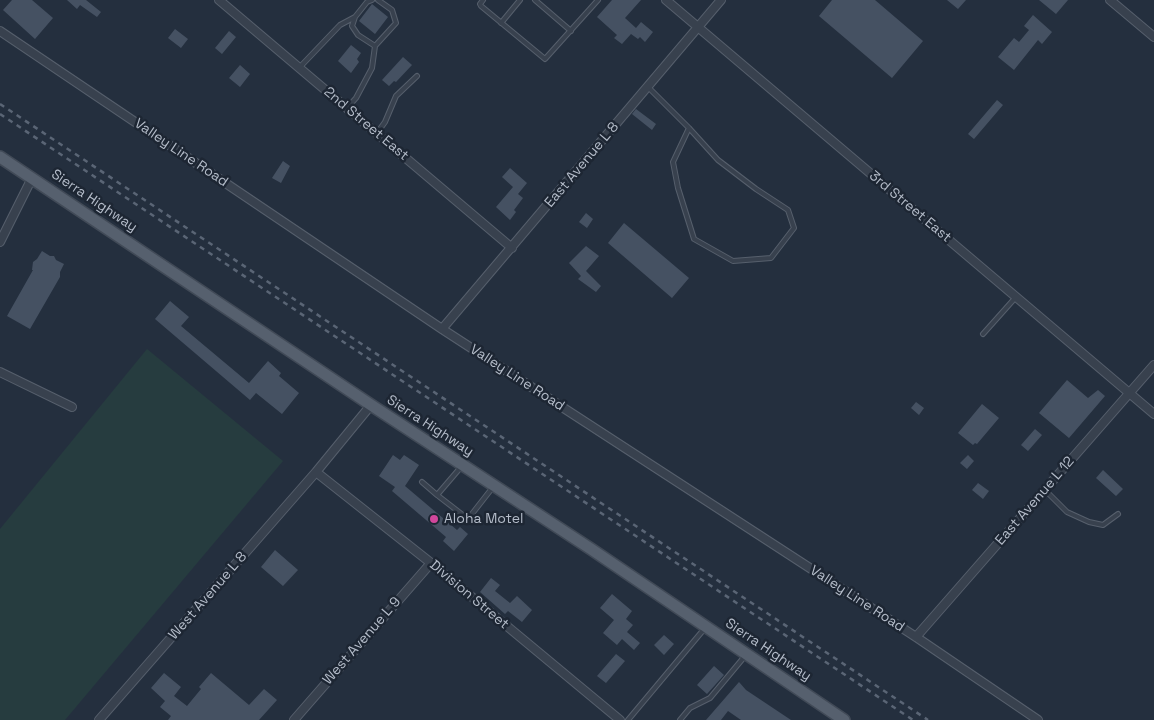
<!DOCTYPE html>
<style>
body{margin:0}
canvas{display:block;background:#242f3e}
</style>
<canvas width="1154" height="720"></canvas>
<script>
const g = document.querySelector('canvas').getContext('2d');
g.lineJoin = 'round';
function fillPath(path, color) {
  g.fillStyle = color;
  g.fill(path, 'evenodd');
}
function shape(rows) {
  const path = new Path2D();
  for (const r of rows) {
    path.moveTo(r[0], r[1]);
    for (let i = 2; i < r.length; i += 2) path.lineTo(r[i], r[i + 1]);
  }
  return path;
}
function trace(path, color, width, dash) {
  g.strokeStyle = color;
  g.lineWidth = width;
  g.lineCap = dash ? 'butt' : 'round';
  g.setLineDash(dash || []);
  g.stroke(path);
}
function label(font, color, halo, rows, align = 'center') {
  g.font = font + ' "Space Grotesk",sans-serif';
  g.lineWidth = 5;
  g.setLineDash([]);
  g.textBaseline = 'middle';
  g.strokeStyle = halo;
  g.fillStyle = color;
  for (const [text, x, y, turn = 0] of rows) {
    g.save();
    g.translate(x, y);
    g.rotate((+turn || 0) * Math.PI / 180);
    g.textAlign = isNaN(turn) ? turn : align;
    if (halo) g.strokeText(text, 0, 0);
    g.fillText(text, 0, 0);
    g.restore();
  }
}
fillPath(shape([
 [147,349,283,461,65,720,0,720,0,529]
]), '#263c3f');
fillPath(shape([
 [12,0,32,0,53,18,35,39,3,10],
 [67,0,86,0,101,12,97,17,80,5,77,9],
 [612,0,641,0,625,18,636,28,641,22,653,32,645,42,640,37,638,39,631,34,622,44,614,38,617,35,597,17],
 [832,0,875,0,923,41,892,78,819,16],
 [947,0,966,0,958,9],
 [1039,0,1068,0,1056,14],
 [372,4,388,17,375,34,359,21],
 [1033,15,1052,32,1042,44,1038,40,1014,70,998,57,1014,38,1019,42,1029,30,1024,26],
 [175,29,188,39,181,48,168,38],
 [229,31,236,37,222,54,215,48],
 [351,45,361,53,357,59,359,62,351,73,338,61],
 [403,57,412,65,396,82,394,81,389,86,382,80],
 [240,65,250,74,240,87,229,78],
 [997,100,1003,105,974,139,968,134],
 [636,109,656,124,652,130,632,114],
 [283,161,290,166,281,183,272,178],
 [510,168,527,183,518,194,523,198,514,210,516,212,510,220,496,207,513,187,502,177],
 [586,213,593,219,587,228,579,222],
 [624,223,689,278,672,298,608,243],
 [586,246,599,256,586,271,601,286,596,292,578,279,581,276,569,263],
 [42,251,50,256,54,256,56,260,64,264,60,272,60,277,30,329,7,316,33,270,32,270,33,262,37,259],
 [170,301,189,317,181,326,249,383,268,361,281,373,279,376,299,393,282,414,256,393,250,400,155,319],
 [1067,380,1088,398,1098,390,1105,396,1069,438,1039,413],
 [916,402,924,408,919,415,911,408],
 [982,404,999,418,977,444,975,443,973,445,958,433],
 [1035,429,1042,435,1028,451,1021,445],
 [393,455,400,460,404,455,419,465,405,486,457,530,460,527,468,534,454,551,443,541,446,537,392,491,395,487,379,476],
 [968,455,974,461,967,469,960,463],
 [1103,470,1123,489,1116,496,1096,478],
 [978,483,989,491,983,499,972,490],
 [275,550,298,570,283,586,261,567],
 [491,578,500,585,495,591,510,603,517,596,532,610,522,622,508,611,505,614,480,592],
 [612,594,632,611,626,619,633,625,627,632,640,643,634,650,622,639,617,645,603,633,614,620,600,608],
 [664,635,674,644,664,655,654,645],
 [616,654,625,661,606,683,597,676],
 [714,666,724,675,707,694,697,685],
 [164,673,181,687,174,696,187,706,201,689,199,687,211,673,249,705,264,689,277,700,259,720,168,720,171,716,160,707,165,701,151,688],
 [739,682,746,690,791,720,741,720,728,711,721,720,706,720]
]), '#455162');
const service = shape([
 [372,0,367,2,355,17,352,26,358,35,375,46],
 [483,0,480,4,481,6,545,59,598,0],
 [535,0,571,31],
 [501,23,520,0],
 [299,68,340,25,355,17],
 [648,87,689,128,718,160,756,189,788,210,794,228,771,258,733,261,694,239,678,188,673,162,689,128],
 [347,108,356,98,372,68,375,46,396,23,392,10,378,0],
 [377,133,385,122,396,96,417,76],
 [983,334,1016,297],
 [461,467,437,495,468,519,493,487],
 [422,482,437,495],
 [1045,490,1067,512,1089,522,1103,525,1118,514],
 [628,720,705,628],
 [680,720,690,708,710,698,745,656]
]);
const minor = shape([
 [219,0,512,248],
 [666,0,1154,414],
 [1110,0,1154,37],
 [0,31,442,329,916,637,1038,720],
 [0,242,32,178],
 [442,329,721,0],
 [0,372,72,407],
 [316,472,431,563,620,720],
 [916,637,1154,365],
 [99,720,316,472,371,405],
 [294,720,431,563]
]);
const primary = shape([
 [0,157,371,405,591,549,844,720]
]);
trace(service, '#565f6c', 6);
trace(minor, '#565f6c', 10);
trace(primary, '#414a57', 14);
trace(service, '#38414e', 4);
trace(minor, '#38414e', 8);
trace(primary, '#56606e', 11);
trace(shape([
 [0,104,928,720],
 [0,114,913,720]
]), '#5a6575', 2.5, [5, 5]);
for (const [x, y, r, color] of [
 [434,519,5,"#d1479c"]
]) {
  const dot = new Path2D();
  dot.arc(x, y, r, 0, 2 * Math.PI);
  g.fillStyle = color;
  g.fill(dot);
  trace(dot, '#1d2633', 2);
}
label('14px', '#b4bcc9', '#1d2633', [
 ["2nd Street East",366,124,40],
 ["Valley Line Road",181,153,34],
 ["East Avenue L 8",582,165,-50],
 ["Sierra Highway",94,201,34],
 ["3rd Street East",910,207,40],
 ["Valley Line Road",517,378,33],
 ["Sierra Highway",430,426,33],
 ["East Avenue L 12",1035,501,-49],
 ["Division Street",469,595,40],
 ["West Avenue L 8",208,596,-49],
 ["Valley Line Road",857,599,33],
 ["West Avenue L 9",362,641,-49],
 ["Sierra Highway",768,650,34]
]);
label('14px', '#b4bcc9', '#1d2633', [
 ["Aloha Motel",444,519]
], 'left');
</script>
